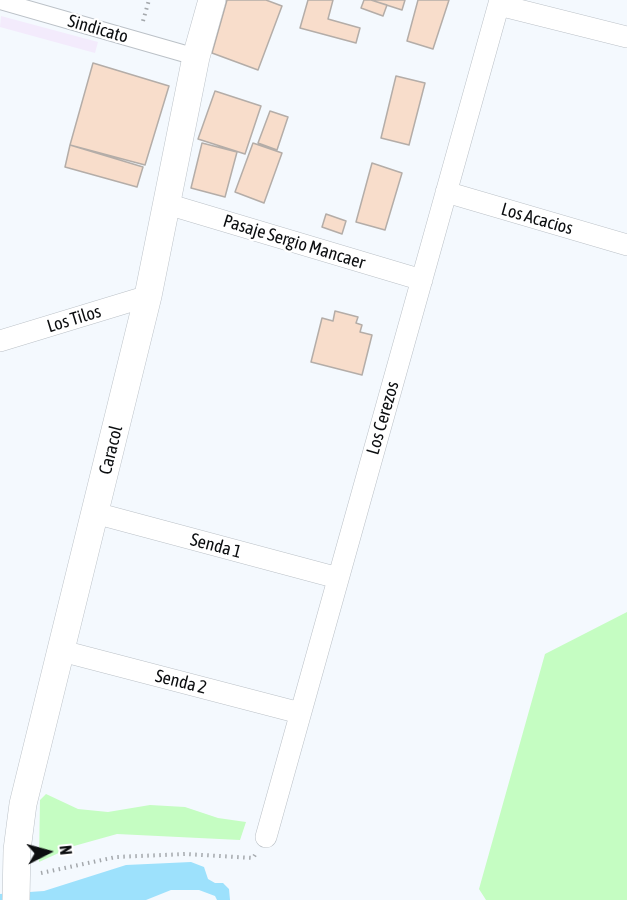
<!DOCTYPE html>
<style>
body{margin:0}
#map{position:relative;width:627px;height:900px;overflow:hidden;background:#f4f9fe;font-family:"Asap Condensed",sans-serif}
canvas{display:block}
.north{position:absolute;left:18px;top:822px;width:60px;height:60px;-webkit-text-stroke:4px #fff;paint-order:stroke;rotate:84deg;font-size:16px;font-weight:700;line-height:24px;text-align:center;color:#0c0e10}
.north::after{content:'';display:block;margin:auto;width:21px;height:27px;background:#0c0e10;clip-path:polygon(50% 0,100% 100%,50% 72%,0 100%)}
</style>
<div id="map">
<canvas width="627" height="900"></canvas>
<div class="north">N</div>
</div>
<script>
const g = document.querySelector('canvas').getContext('2d');
g.lineJoin = 'round';
function fillPath(path, color) {
  g.fillStyle = color;
  g.fill(path, 'evenodd');
}
function shape(rows) {
  const path = new Path2D();
  for (const r of rows) {
    path.moveTo(r[0], r[1]);
    for (let i = 2; i < r.length; i += 2) path.lineTo(r[i], r[i + 1]);
  }
  return path;
}
function trace(path, color, width, dash) {
  g.strokeStyle = color;
  g.lineWidth = width;
  g.lineCap = dash ? 'butt' : 'round';
  g.setLineDash(dash || []);
  g.stroke(path);
}
function label(font, color, halo, rows, align = 'center') {
  g.font = font + ' "Asap Condensed",sans-serif';
  g.lineWidth = 4.5;
  g.setLineDash([]);
  g.textBaseline = 'middle';
  g.strokeStyle = halo;
  g.fillStyle = color;
  for (const [text, x, y, turn = 0] of rows) {
    g.save();
    g.translate(x, y);
    g.rotate((+turn || 0) * Math.PI / 180);
    g.textAlign = isNaN(turn) ? turn : align;
    if (halo) g.strokeText(text, 0, 0);
    g.fillText(text, 0, 0);
    g.restore();
  }
}
fillPath(shape([
 [1,16,98,42,95,53,0,27]
]), '#f3ebfc');
fillPath(shape([
 [627,612,627,900,486,900,479,889,545,654],
 [46,794,78,809,108,812,150,805,185,807,218,818,246,822,240,840,117,834,74,846,39,862,40,800]
]), '#c5fdc2');
fillPath(shape([
 [191,862,204,867,208,879,215,883,223,883,229,889,230,900,217,900,215,896,199,890,171,890,146,900,0,900,0,894,44,891,126,865]
]), '#9de1fc');
const building = shape([
 [227,0,266,0,282,6,258,70,212,53,227,0],
 [308,0,333,0,328,19,360,28,356,43,300,28,308,0],
 [364,0,371,0,387,5,383,16,361,8,364,0],
 [371,0,405,0,402,10,371,0],
 [418,0,449,0,433,49,407,41,418,0],
 [93,63,169,86,145,165,70,145,93,63],
 [396,76,425,83,409,145,381,138,396,76],
 [215,91,261,106,245,154,198,139,215,91],
 [270,111,288,117,277,150,258,143,270,111],
 [202,143,237,152,225,197,191,188,202,143],
 [253,143,282,153,264,203,235,192,253,143],
 [70,145,143,167,137,187,65,167,70,145],
 [372,163,402,173,385,230,356,222,372,163],
 [326,214,346,221,342,234,322,227,326,214],
 [335,311,358,317,356,323,362,325,360,332,372,335,362,375,311,362,322,318,333,321,335,311]
]);
fillPath(building, '#f8ddcb');
trace(building, '#b4ada8', 1.5);
const pedestrian = shape([
 [0,1,196,57]
]);
const minor = shape([
 [499,5,627,37],
 [446,192,627,245],
 [167,204,422,280],
 [0,341,148,296],
 [95,513,338,578],
 [62,651,300,713],
 [266,837,500,0]
]);
const tertiary = shape([
 [16,900,17,850,23,804,148,296,196,57,212,0]
]);
trace(pedestrian, '#bbc1c7', 18);
trace(minor, '#bbc1c7', 22);
trace(tertiary, '#bbc1c7', 28);
trace(shape([
 [143,21,149,0],
 [41,873,116,857,186,854,253,858,255,855]
]), '#a4a8ac', 4, [1.5, 4.5]);
trace(pedestrian, '#fff', 16);
trace(minor, '#fff', 21);
trace(tertiary, '#fff', 27);
label('18px', '#0c0e10', '#fff', [
 ["Sindicato",98,29,16],
 ["Los Acacios",537,219,16],
 ["Pasaje Sergio Mancaer",294,242,17],
 ["Los Tilos",74,319,-17],
 ["Los Cerezos",383,418,-74],
 ["Caracol",111,450,-76],
 ["Senda 1",216,546,15],
 ["Senda 2",181,682,14]
]);
</script>
